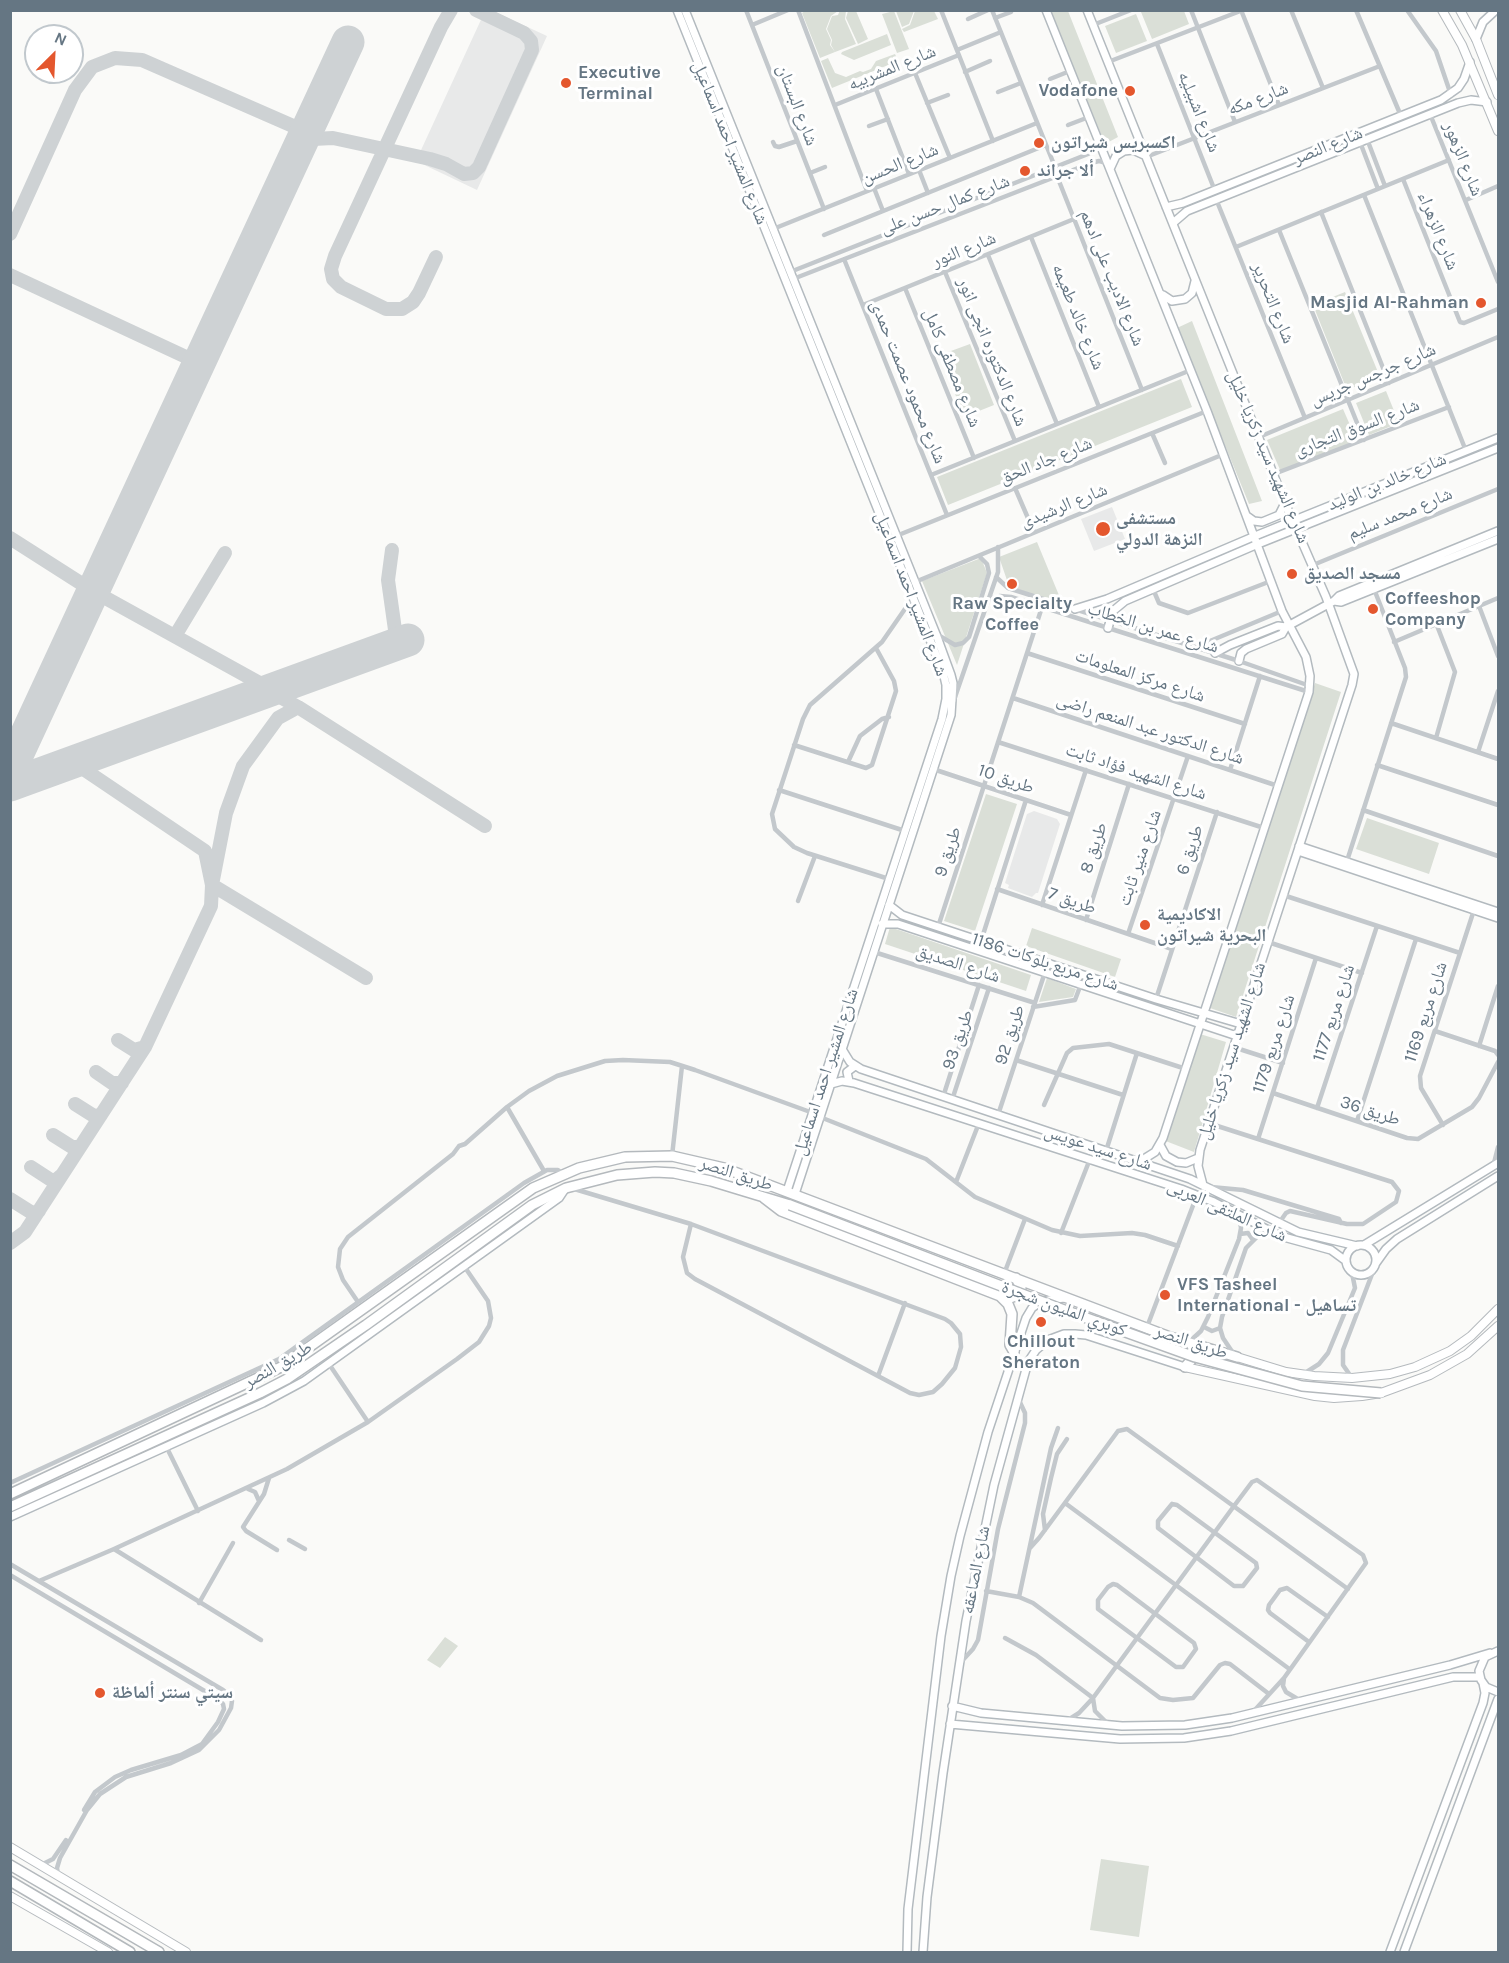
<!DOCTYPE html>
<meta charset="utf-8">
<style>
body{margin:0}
#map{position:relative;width:1509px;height:1963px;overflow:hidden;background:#fafaf8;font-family:Karla,sans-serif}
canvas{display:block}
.frame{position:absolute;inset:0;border:12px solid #657683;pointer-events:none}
.north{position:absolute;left:24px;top:24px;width:60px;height:60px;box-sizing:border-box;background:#fff;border:2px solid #c1c8cd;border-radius:50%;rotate:24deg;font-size:16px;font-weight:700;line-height:24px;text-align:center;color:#657683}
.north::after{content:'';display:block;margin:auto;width:21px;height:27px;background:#e4572e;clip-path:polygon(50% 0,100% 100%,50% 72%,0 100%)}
</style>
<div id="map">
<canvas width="1509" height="1963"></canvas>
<div class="frame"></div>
<div class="north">N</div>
</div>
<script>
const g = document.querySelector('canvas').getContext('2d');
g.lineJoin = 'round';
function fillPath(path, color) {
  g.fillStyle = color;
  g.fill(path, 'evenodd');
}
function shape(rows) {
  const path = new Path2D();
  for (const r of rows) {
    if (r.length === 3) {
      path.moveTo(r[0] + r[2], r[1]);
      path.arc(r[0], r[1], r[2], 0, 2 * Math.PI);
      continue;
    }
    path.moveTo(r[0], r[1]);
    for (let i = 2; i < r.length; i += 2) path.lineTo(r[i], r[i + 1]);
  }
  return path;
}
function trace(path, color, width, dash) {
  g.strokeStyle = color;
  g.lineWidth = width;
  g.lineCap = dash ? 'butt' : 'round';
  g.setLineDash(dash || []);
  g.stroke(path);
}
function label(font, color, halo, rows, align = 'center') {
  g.font = font + ' Karla,"Noto Naskh Arabic",sans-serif';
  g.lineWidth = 6;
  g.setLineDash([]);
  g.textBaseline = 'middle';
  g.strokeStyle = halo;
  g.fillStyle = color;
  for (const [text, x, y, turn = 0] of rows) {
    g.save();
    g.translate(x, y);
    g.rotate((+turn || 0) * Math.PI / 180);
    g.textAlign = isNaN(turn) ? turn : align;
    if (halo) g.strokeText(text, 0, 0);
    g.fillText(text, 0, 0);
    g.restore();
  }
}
fillPath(shape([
 [485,11,493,11,547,36,477,190,416,161],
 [1112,507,1125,539,1094,551,1081,519],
 [1034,811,1057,819,1060,824,1038,893,1036,893,1032,897,1008,888,1009,885,1005,883,1027,814]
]), '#e8e9e9');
fillPath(shape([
 [840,10,846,11,845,19,856,44,835,52,831,45,832,40,827,29,832,16,838,15],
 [805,11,838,11,831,16,826,29,831,40,830,45,835,52,820,58,802,13],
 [848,11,856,11,868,39,858,44,846,18],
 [894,11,909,49,897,53,882,14],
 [896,11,914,11,909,24,902,27],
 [915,11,934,11,938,19,904,32,902,29,910,25],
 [1050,11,1068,11,1118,137,1105,144],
 [1145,11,1184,11,1189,24,1152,39,1141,12],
 [1136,14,1147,41,1116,53,1105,26],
 [887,34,891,45,854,60,841,54,842,52],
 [895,54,898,61,832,88,821,61,828,58,835,73,846,77,860,71,863,72,871,69,876,61],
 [1345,292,1380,377,1347,390,1313,305],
 [1192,321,1262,501,1249,504,1177,328],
 [970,344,994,405,964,417,940,355],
 [1181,379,1192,407,948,505,937,477],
 [1386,391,1399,423,1369,435,1356,403],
 [1343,409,1357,441,1281,472,1267,440],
 [1037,542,1063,605,1009,586,999,557],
 [981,558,987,573,957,665,922,581],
 [1315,683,1341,692,1236,1017,1210,1008],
 [986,794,1017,804,975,931,944,921],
 [1367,818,1439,843,1429,874,1356,849],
 [890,927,1031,975,1026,991,885,944],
 [1032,928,1121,959,1115,977,1026,946],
 [1047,978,1076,989,1073,997,1039,1002],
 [1200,1034,1226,1042,1194,1152,1163,1140],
 [445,1637,458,1646,440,1668,427,1660],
 [1101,1859,1149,1866,1139,1937,1090,1930]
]), '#dadfd7');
trace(shape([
 [10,234,75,90,92,67,115,58,142,60,293,126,300,135,300,145,313,139,333,138,430,159,446,164,464,174,473,173,479,167,532,50,531,41,524,33,476,10],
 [436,257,419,293,413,302,402,309,386,309,341,287,333,279,331,269,335,256,441,27,451,10],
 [10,275,199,363],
 [10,538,93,591,272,690,280,697],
 [392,550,388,580,397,644],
 [175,636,225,553],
 [258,695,269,694,280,697,298,707,485,826],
 [298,707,278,718,243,766,226,813,212,885,366,978],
 [118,1040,134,1050,145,1047],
 [96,1072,112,1083,122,1083],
 [75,1104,94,1116,101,1115],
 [53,1135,72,1147,80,1147],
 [31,1167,51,1180,56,1180,62,1175],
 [10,1199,29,1211,34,1213,39,1211],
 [10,1243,25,1232,145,1047,211,906,212,885,205,851,73,762]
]), '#ced2d4', 14);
trace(shape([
 [10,770,348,42],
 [10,785,408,640]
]), '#ced2d4', 33);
const secondary = shape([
 [677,10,914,600,943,672,946,685,946,699,942,719,787,1191],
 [685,10,936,634,951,675,953,683,951,715,795,1194],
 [1046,10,1207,411,1282,611,1306,657,1310,676,1309,692,1163,1138,1155,1152,1139,1162],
 [1087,10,1285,503,1326,597,1354,674,1352,685,1200,1150,1198,1166,1203,1185],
 [1476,39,1483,22,1496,10],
 [1110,169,1116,156,1124,151,1133,150,1144,155],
 [1166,207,1183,203,1441,100,1458,88,1464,79,1470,62],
 [1173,223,1187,211,1458,103,1471,100,1487,102],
 [1163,295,1172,301,1185,299,1192,293,1195,281],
 [1247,516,1254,521,1262,522,1279,515,1285,503],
 [1334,601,1341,602,1498,539],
 [1075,609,1107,599,1255,536,1498,438],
 [1108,628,1113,611,1125,601,1258,544,1498,448],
 [1215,653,1230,645,1278,626,1286,627],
 [1239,661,1241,653,1246,649,1282,634,1286,627,1334,601,1339,596,1498,531],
 [1299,846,1498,912],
 [1298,851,1498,918],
 [889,905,902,915,1156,999,1241,1024],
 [882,924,898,924,1237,1036],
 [842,1049,850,1062,861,1069,1190,1179,1298,1232,1357,1246],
 [849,1081,847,1072,855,1066],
 [831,1084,842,1081,854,1083,1181,1189,1214,1202,1280,1236,1331,1250,1346,1261],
 [1160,1145,1166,1156,1177,1162,1186,1163,1198,1158],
 [1361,1260,15],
 [1364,1245,1498,1163],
 [1376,1263,1386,1249,1397,1239,1498,1176],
 [10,1517,263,1403,304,1381,559,1198,565,1189],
 [1498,1651,1485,1657,1479,1671,1481,1680,1486,1687,1498,1692],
 [952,1706,981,1713,1122,1726,1185,1725,1232,1718,1450,1665,1490,1653],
 [950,1724,1120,1739,1184,1738,1231,1731,1453,1677,1480,1677],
 [907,1952,908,1909,941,1636,951,1576,960,1536,988,1432,1026,1318,1032,1308,1042,1301,1064,1298],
 [923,1952,927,1897,943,1773,966,1621,994,1485,1028,1362,1036,1350,1048,1340,1064,1334,1075,1334,1086,1335,1185,1367],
 [1390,1952,1483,1703,1485,1693,1483,1683],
 [1404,1952,1498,1699]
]);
const primary = shape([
 [1442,10,1462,45,1498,131],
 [1460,10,1476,39,1498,95],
 [1237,1357,1286,1372,1314,1376,1352,1378,1390,1374,1415,1367,1450,1351,1471,1336,1498,1309],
 [1185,1367,1315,1396,1334,1398,1362,1396,1381,1393,1430,1375,1467,1354,1498,1326],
 [10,1847,186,1952],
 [10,1896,108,1952]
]);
const highway = shape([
 [764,1198,781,1211,1000,1296,1008,1304,1012,1314,1010,1345,1014,1352],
 [1000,1294,1010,1298,1018,1295,1021,1288,1016,1278],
 [1185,1367,1193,1358,1192,1348],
 [10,1494,281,1367,533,1188,579,1168,625,1157,672,1156,724,1168,1170,1337,1237,1357],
 [10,1507,260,1393,287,1379,366,1325,532,1205,566,1188,617,1175,655,1172,674,1173,711,1181,790,1205],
 [10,1865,159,1952],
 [10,1881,130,1952]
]);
trace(secondary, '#b3babf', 10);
trace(primary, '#b5babe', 10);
trace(highway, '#b4b9bd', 12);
trace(shape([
 [746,10,824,209],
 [798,10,867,191],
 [941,10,993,141],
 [992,10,1055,167],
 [1191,10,1235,122],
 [1241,10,1279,105],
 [1291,10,1323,88],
 [1356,10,1401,116],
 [1407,10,1436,51,1451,95],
 [995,18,1011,12],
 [968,19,988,10],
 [752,25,788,10],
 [1093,25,1131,10],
 [1157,44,1215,191],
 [957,50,1001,32],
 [1108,62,1243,10],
 [965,72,990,61],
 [915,73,950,158],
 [1050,79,1070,71],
 [876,89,909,174],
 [998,92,1021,83],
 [927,103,948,95],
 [835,105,959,55],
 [1430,114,1498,282],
 [1068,125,1089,117],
 [869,126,888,119],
 [1367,139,1385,186],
 [773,142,775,146,779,147,797,141],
 [1360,142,1378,189],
 [1146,157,1380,66],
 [919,170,928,193],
 [810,173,825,167],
 [1057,176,1142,390],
 [1403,179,1460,322,1464,323,1498,309],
 [874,188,883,211],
 [1364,195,1466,451],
 [1216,199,1305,418],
 [1466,200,1498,186],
 [1321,212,1389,383],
 [773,229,1037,123],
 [1279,230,1364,440],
 [824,235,1046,145],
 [1031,237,1099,407],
 [1236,247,1449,160],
 [988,255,1057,424],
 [844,259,947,515],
 [790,272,1088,154,1095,149,1099,143],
 [945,272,1015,441],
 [793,279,1091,163,1099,161,1107,163],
 [905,288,974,458],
 [863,305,1074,219],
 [1152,433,1165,463],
 [1259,437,1498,337],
 [1274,474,1449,407],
 [931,475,1191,370],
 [1015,488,1034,532],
 [896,536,1207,411],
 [1313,565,1498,489],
 [996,577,1008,588,1239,661,1310,686],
 [915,582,1224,454],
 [1153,589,1159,603,1188,613,1271,581],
 [989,599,1000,596,1011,597,1309,692],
 [1479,606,1498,656],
 [938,635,955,645,963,643,969,637,989,573,987,564,979,556],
 [1394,642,1498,598],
 [1200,649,1210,641,1282,611],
 [1027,653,1245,724],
 [1013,698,1278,786],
 [954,700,998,572,998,547],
 [1391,723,1498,759],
 [1436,738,1455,672,1436,623],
 [998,742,1264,828],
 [794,745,866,768,872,765,896,691,894,681,876,648],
 [1478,752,1498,691],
 [848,762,860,736,882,719,889,717],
 [1377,765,1498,805],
 [933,769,1071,815],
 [1230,770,1260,676],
 [779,790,905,831],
 [1363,810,1498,856],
 [1346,864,1406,677,1405,668,1374,589],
 [889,879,807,853,794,847,775,829,772,814,803,719,810,705,882,642,907,606,914,600],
 [997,889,1172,949],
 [1283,895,1460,953],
 [798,901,815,856],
 [1042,905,1086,770],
 [1086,920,1129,784],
 [938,927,1042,607],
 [1128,934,1188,756],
 [981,941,1026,800],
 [1268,942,1362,973],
 [874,952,1035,1003],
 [1156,999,1217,812],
 [1033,1007,1075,1000,1081,984],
 [1435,1031,1495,1051,1498,1055],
 [1479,1046,1498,986],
 [1233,1047,1283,1063],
 [1016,1060,1123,1095],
 [1273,1093,1407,1138,1418,1139,1472,1107,1479,1098,1498,1062],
 [943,1097,979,985],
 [952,1100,989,988],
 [1044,1105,1067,1053,1073,1048,1109,1044,1186,1069],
 [507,1107,544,1171],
 [1317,1108,1377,926],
 [998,1115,1048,963],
 [820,1117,926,1159,975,1197,1052,1230,1080,1236,1132,1233,1145,1235,1178,1246],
 [1357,1121,1416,939],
 [1208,1123,1392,1182,1399,1191,1396,1202,1363,1224,1347,1224,1290,1211,1286,1213,1279,1223],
 [1443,1125,1421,1088,1420,1076,1474,910],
 [1258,1139,1316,958],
 [1106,1151,1137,1053],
 [672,1156,682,1066],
 [1493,1167,1498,1147],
 [956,1182,979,1123],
 [1211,1187,1243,1190,1339,1219,1341,1223],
 [571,1188,691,1224],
 [691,1224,945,1319,951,1323,960,1334,961,1347,955,1368,942,1384,933,1392,919,1395,910,1393,695,1279,687,1273,683,1257,691,1224],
 [1061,1233,1090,1159],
 [1240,1234,1248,1233,1253,1240],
 [1004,1274,1025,1219],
 [358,1302,343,1280,338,1267,340,1249,348,1237,453,1154,459,1146,465,1144,507,1107,529,1091,557,1076,605,1061,623,1060,670,1062,695,1070,813,1113],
 [1147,1327,1197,1195],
 [1204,1327,1212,1331,1220,1328],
 [1188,1343,1201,1331,1208,1317,1239,1239,1241,1228,1239,1215],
 [1233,1353,1223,1338,1220,1328,1222,1317,1246,1248,1257,1237,1271,1231],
 [329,1364,368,1422],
 [1305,1373,1319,1364,1328,1353,1355,1288,1352,1273],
 [878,1376,905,1303],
 [1352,1378,1343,1365,1343,1350,1374,1269],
 [166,1446,198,1511],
 [269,1478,264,1494,243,1527,246,1531,277,1550],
 [10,1483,279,1359,524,1183,547,1170,558,1170,564,1174],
 [248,1489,255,1492,259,1501],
 [1065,1503,1288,1668],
 [1172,1504,1177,1505,1256,1563,1257,1568,1243,1586,1234,1586,1158,1528,1158,1521,1172,1504],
 [1045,1530,1043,1514,1051,1478,1057,1454,1067,1439],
 [289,1540,305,1549],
 [1030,1548,1039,1538,1118,1431,1127,1429,1348,1589],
 [114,1549,261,1640],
 [10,1564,223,1690,229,1695,232,1701,231,1708,219,1730,199,1750,171,1763,126,1777,100,1794,87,1810,60,1858,57,1868,58,1875],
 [10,1575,218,1699,223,1704,224,1709,218,1722,202,1744,181,1755,131,1770,115,1777,95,1792,84,1810],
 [39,1581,114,1549,287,1469,368,1422,457,1359,479,1342,489,1326,491,1318,488,1301,464,1266],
 [1113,1584,1117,1585,1194,1643,1196,1649,1183,1667,1176,1667,1098,1609,1098,1600,1108,1587,1113,1584],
 [986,1591,1019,1597,1033,1603,1160,1698,1173,1700,1193,1698,1220,1665,1225,1663,1230,1664,1269,1694],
 [1019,1597,1051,1448,1058,1428],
 [199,1603,233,1543],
 [1005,1638,1036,1655,1093,1698],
 [1309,1642,1270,1613,1268,1610,1269,1605,1280,1590,1287,1588,1328,1617],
 [961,1662,973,1649,978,1640,998,1529,1025,1423,1025,1413,1018,1398],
 [1284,1678,1283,1686,1286,1692,1301,1701],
 [1093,1698,1095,1711,1107,1723],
 [1068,1720,1079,1713,1093,1698,1234,1506,1252,1482,1257,1480,1363,1555,1366,1563,1284,1678,1253,1712],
 [41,1865,53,1859,66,1840]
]), '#c3c8cc', 4.5);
trace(secondary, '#fff', 7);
trace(primary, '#fff', 8);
trace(highway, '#fff', 9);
const highwayBridge = shape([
 [790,1205,1056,1307,1195,1357,1302,1386,1381,1393]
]);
trace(highwayBridge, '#b4b9bd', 12, []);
trace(highwayBridge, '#fff', 9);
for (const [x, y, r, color] of [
 [566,83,6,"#e4572e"],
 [1130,91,6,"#e4572e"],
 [1039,143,6,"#e4572e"],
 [1025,171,6,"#e4572e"],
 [1481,303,6,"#e4572e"],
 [1103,529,8,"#e4572e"],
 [1292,574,6,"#e4572e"],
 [1012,584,6,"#e4572e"],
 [1373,609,6,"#e4572e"],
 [1145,925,6,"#e4572e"],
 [1165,1295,6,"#e4572e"],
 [1041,1322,6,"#e4572e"],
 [100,1693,6,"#e4572e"]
]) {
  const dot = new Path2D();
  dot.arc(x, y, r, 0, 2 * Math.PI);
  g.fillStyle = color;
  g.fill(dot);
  trace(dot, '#fff', 2);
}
label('18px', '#657683', '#fff', [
 ["شارع المشربيه",892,68,-22],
 ["شارع مكه",1258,99,-21],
 ["شارع البستان",797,105,69],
 ["شارع اشبيليه",1199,112,68],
 ["شارع المشير احمد اسماعيل",730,143,68],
 ["شارع النصر",1328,146,-22],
 ["شارع الزهور",1463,159,68],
 ["شارع الحسن",900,164,-22],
 ["شارع كمال حسن على",945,205,-21],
 ["شارع الزهراء",1438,231,68],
 ["شارع النور",964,250,-22],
 ["شارع الاديب على ادهم",1112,278,68],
 ["شارع التحرير",1273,303,68],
 ["شارع خالد طعيمه",1078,317,68],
 ["شارع الدكتوره انجى انور",992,352,68],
 ["شارع مصطفى كامل",952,368,68],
 ["شارع جرجس جريس",1373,375,-23],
 ["شارع محمود عصمت حمدى",908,382,68],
 ["شارع السوق التجارى",1357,428,-21],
 ["شارع الشهيد سيد زكريا خليل",1268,457,67],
 ["شارع جاد الحق",1046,461,-22],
 ["شارع خالد بن الوليد",1387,482,-22],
 ["شارع الرشيدى",1064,506,-22],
 ["شارع محمد سليم",1400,514,-22],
 ["شارع المشير احمد اسماعيل",911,594,69],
 ["شارع عمر بن الخطاب",1153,628,17],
 ["شارع مركز المعلومات",1140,676,18],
 ["شارع الدكتور عبد المنعم راضى",1150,729,18],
 ["شارع الشهيد فؤاد ثابت",1136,772,18],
 ["طريق 10",1006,779,19],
 ["طريق 8",1094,848,-72],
 ["طريق 6",1190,850,-72],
 ["طريق 9",948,852,-72],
 ["شارع منير ثابت",1140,858,-71],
 ["طريق 7",1072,901,19],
 ["شارع مربع بلوكات 1186",1045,962,18],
 ["شارع الصديق",958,964,18],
 ["شارع مربع 1169",1426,1012,-72],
 ["شارع مربع 1177",1334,1013,-72],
 ["طريق 92",1010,1035,-72],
 ["طريق 93",958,1040,-71],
 ["شارع مربع 1179",1274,1044,-72],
 ["شارع الشهيد سيد زكريا خليل",1232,1051,-72],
 ["شارع المشير احمد اسماعيل",826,1072,-72],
 ["طريق 36",1370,1111,18],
 ["شارع سيد عويس",1098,1148,18],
 ["طريق النصر",736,1174,18],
 ["شارع الملتقى العربى",1227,1211,24],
 ["كوبري المليون شجرة",1064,1309,20],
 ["طريق النصر",1191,1342,18],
 ["طريق النصر",278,1365,-30],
 ["شارع الصاعقه",976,1570,-79]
]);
label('bold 18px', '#657683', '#fff', [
 ["Executive",578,73],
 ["Terminal",578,94],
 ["Vodafone",1118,91,"right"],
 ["اكسبريس شيراتون",1051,143],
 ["ألا جراند",1037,171],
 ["Masjid Al-Rahman",1469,303,"right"],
 ["مستشفى",1116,519],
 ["النزهة الدولي",1116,540],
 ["مسجد الصديق",1304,574],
 ["Coffeeshop",1385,599],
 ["Company",1385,620],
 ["Raw Specialty",1012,604,"center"],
 ["Coffee",1012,625,"center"],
 ["الاكاديمية",1157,915],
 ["البحرية شيراتون",1157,936],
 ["VFS Tasheel",1177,1285],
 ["International - تساهيل",1177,1306],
 ["Chillout",1041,1342,"center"],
 ["Sheraton",1041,1363,"center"],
 ["سيتي سنتر ألماظة",112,1693]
], 'left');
</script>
